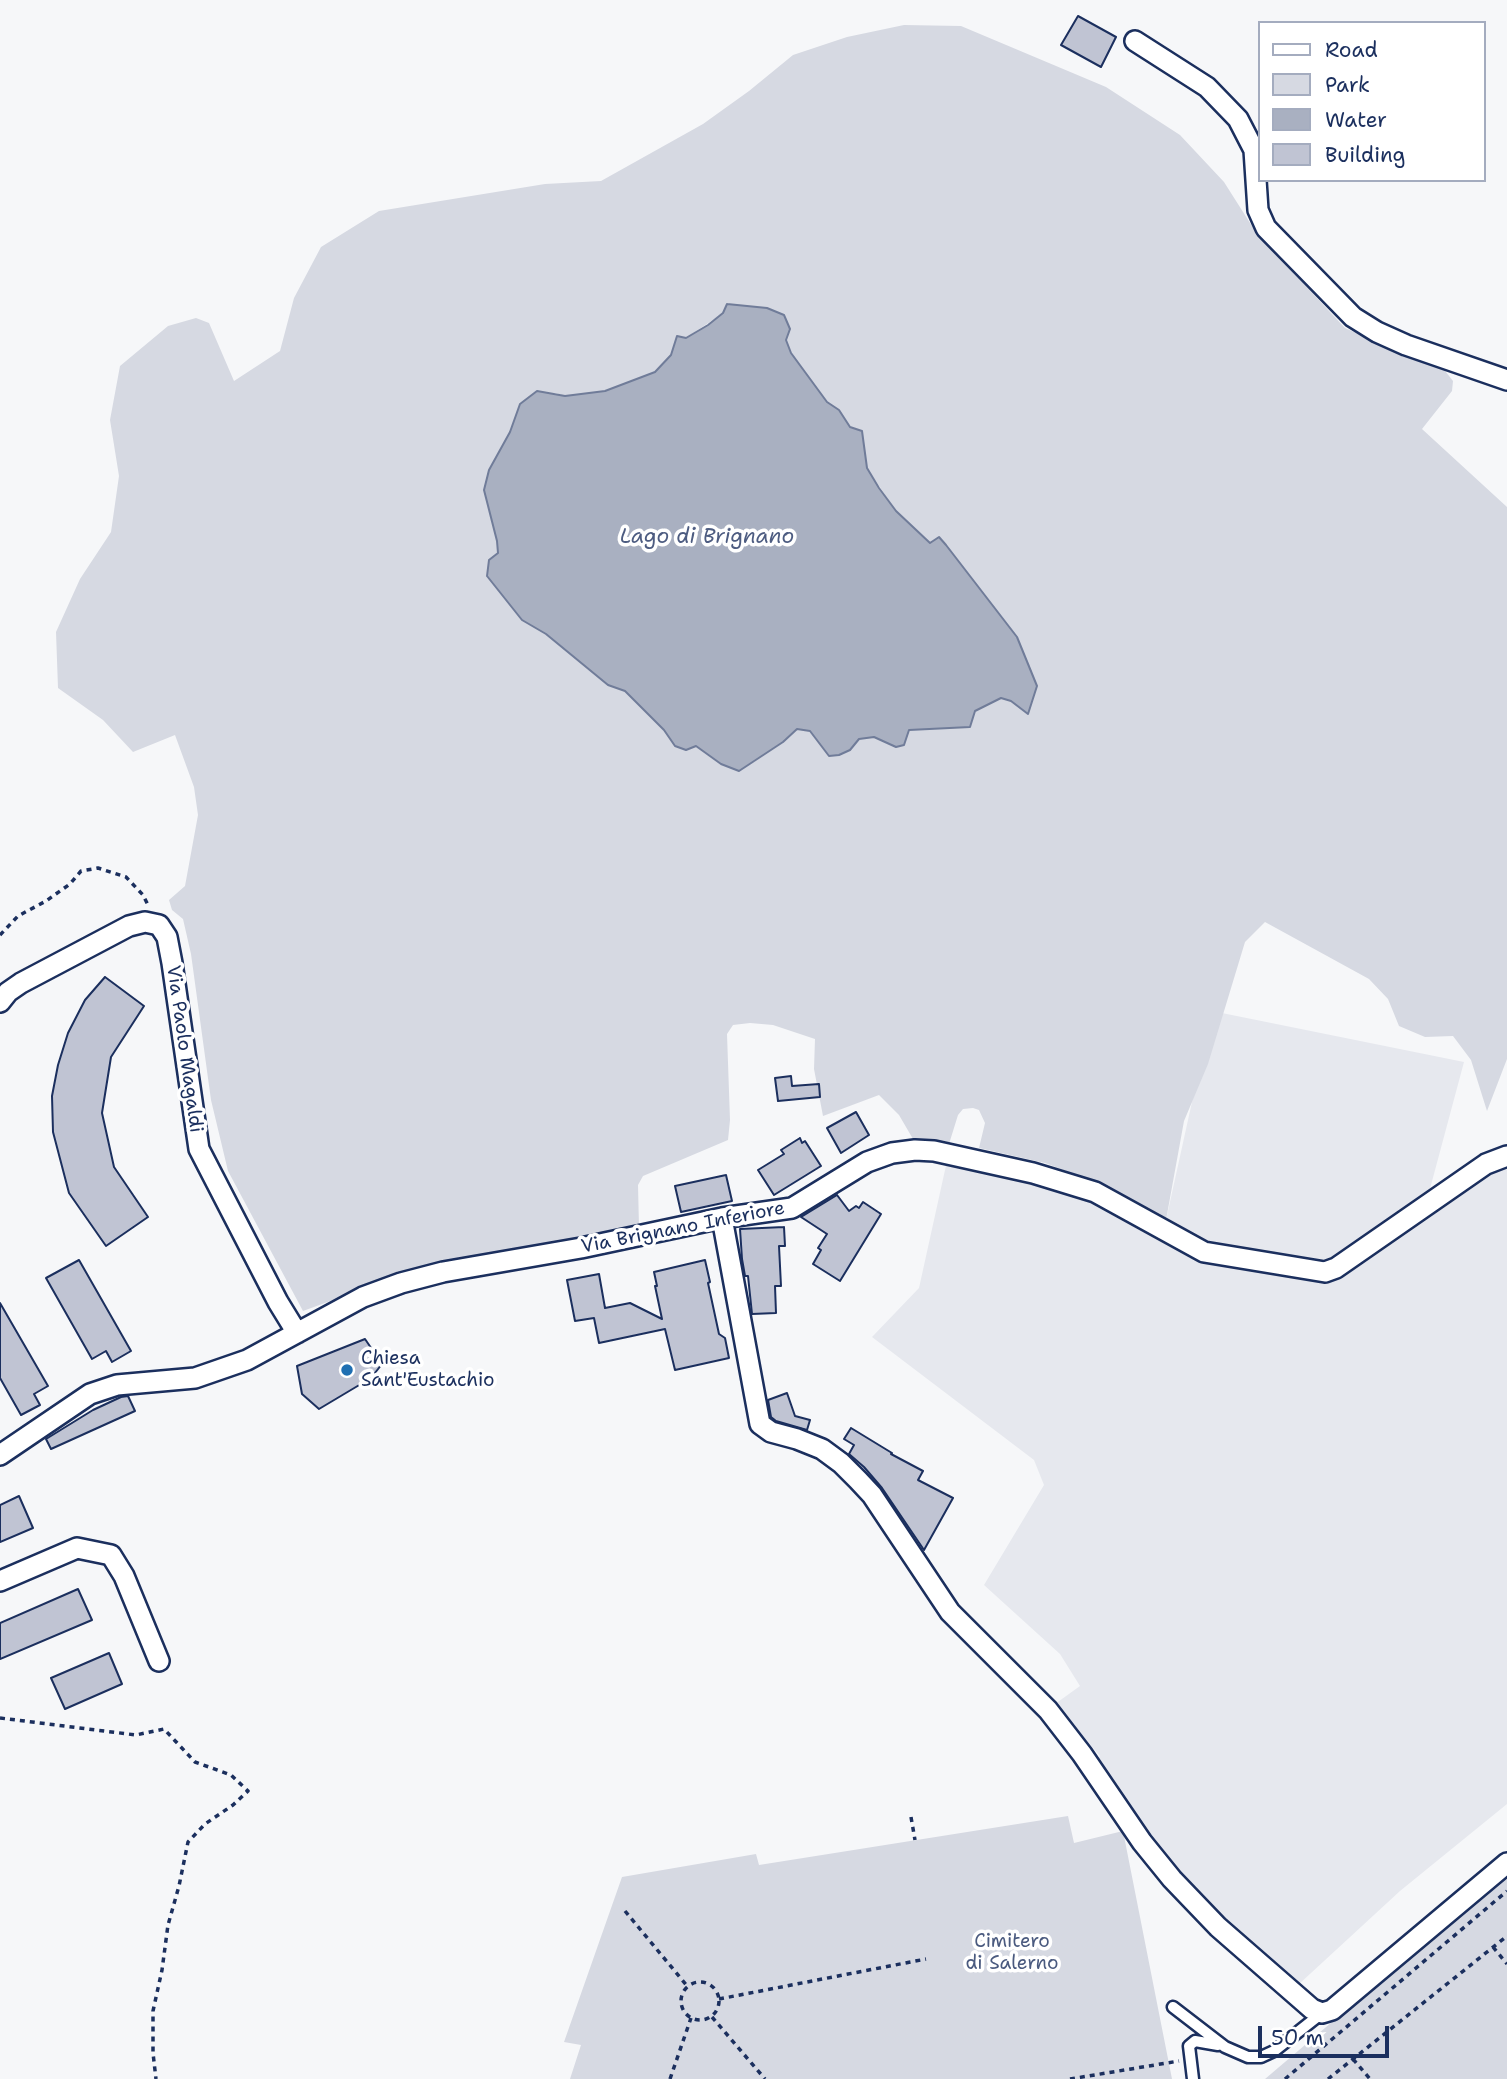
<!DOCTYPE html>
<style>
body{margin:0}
#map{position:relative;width:1507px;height:2079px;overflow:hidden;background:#f6f7f9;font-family:"Shantell Sans",sans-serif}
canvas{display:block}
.legend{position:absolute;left:1258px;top:21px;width:228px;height:161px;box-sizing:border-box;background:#fff;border:2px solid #a4acbf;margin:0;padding:9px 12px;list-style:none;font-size:21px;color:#1b2f5e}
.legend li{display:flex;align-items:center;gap:14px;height:35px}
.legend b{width:35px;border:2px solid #a4acbf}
.scale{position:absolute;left:1258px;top:2026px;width:131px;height:32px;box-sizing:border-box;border:4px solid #1b2f5e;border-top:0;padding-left:9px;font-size:21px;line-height:24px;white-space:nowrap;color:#1b2f5e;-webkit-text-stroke:5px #fff;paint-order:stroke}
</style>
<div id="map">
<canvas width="1507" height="2079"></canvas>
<ul class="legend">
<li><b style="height:9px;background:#fff"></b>Road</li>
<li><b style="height:19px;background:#d6d9e2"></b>Park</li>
<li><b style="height:19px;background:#a9b0c1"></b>Water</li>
<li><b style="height:19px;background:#c0c4d3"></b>Building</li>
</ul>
<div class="scale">50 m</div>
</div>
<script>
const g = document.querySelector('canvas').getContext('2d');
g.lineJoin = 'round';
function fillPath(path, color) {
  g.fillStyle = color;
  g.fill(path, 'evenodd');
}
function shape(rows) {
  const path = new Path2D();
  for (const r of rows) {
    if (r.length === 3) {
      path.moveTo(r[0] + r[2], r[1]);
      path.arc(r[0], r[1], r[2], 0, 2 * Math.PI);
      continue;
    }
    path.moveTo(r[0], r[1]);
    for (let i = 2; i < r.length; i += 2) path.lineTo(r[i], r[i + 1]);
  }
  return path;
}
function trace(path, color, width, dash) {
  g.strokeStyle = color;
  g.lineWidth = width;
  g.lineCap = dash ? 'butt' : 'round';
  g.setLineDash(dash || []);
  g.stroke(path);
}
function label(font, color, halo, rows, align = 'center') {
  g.font = font + ' "Shantell Sans",sans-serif';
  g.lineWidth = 7;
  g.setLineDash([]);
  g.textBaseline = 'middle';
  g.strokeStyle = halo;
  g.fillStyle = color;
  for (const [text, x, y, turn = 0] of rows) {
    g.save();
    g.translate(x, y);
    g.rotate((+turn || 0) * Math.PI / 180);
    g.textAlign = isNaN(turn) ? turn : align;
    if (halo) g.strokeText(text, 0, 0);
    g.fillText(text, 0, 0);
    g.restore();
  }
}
fillPath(shape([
 [1212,1011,1464,1062,1427,1200,1326,1262,1264,1254,1191,1237,1166,1220],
 [947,1161,1098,1198,1198,1253,1330,1276,1480,1175,1507,1165,1507,1804,1400,1891,1298,1985,1220,1925,1093,1766,1100,1756,1055,1704,1080,1686,1060,1654,984,1585,1044,1485,1034,1460,872,1337,919,1288]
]), '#e6e8ee');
fillPath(shape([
 [904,25,961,26,1106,87,1180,135,1224,182,1257,234,1345,328,1401,353,1442,367,1453,381,1452,391,1422,429,1507,507,1507,1059,1487,1111,1471,1060,1453,1036,1425,1037,1399,1026,1388,999,1369,979,1265,922,1245,942,1208,1064,1184,1121,1166,1220,1114,1189,1045,1163,979,1148,985,1123,979,1110,973,1108,963,1109,958,1115,949,1144,913,1139,899,1115,879,1095,823,1116,814,1069,815,1039,773,1025,750,1023,733,1025,727,1034,730,1120,728,1140,643,1176,638,1185,639,1227,402,1281,333,1300,303,1311,228,1171,211,1100,191,954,183,919,172,910,169,900,185,886,198,815,194,787,175,735,133,752,103,720,58,688,56,632,80,579,111,532,119,476,110,420,120,366,168,326,196,318,209,323,234,381,280,351,294,298,321,247,379,211,545,184,601,181,703,124,749,91,793,55,847,37],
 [723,313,786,340,791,354,827,402,839,410,850,427,862,431,867,468,896,511,930,543,960,564,1017,637,1037,686,1030,707,1001,698,975,711,909,730,904,745,896,747,874,737,859,739,850,750,839,755,830,756,810,731,797,729,754,762,721,764,696,746,675,746,664,730,625,691,608,685,546,634,522,620,489,560,498,554,497,541,484,490,489,470,510,432,520,404,555,393,565,396,605,391,655,372,671,355,677,336,686,338],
 [1068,1816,1074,1843,1123,1831,1172,2079,570,2079,581,2045,564,2042,622,1877,756,1854,759,1865],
 [1507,1873,1507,2079,1265,2079]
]), '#d6d9e2');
const water = shape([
 [727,304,767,308,784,315,790,329,786,340,791,353,827,402,839,410,850,427,862,431,867,468,879,488,896,511,930,543,939,537,946,545,1017,637,1037,686,1028,714,1011,701,1001,698,975,711,970,727,909,730,904,745,896,747,874,737,859,739,850,750,839,755,829,756,810,731,797,729,783,742,739,771,721,764,696,746,686,750,675,746,664,730,625,691,608,685,546,634,522,620,487,576,489,560,498,553,497,541,484,490,489,470,510,432,520,404,537,391,565,396,605,391,655,372,671,355,677,336,686,338,708,325,723,313,727,304]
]);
fillPath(water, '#a9b0c1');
trace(water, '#707c99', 2);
const building = shape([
 [1078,16,1116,37,1101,67,1061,45,1078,16],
 [105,977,144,1006,111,1057,102,1113,114,1167,148,1217,106,1246,69,1193,53,1132,52,1096,58,1065,68,1033,85,1000,105,977],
 [791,1076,792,1086,819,1084,820,1097,778,1101,775,1078,791,1076],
 [856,1112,869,1135,841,1153,827,1128,856,1112],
 [800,1138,802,1143,805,1141,821,1166,774,1195,758,1170,784,1154,781,1150,800,1138],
 [726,1175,732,1201,681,1212,675,1186,726,1175],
 [837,1195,849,1211,856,1206,859,1208,863,1202,881,1214,840,1281,813,1264,821,1250,818,1248,827,1234,801,1217,837,1195],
 [784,1227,785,1246,779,1246,781,1286,775,1286,776,1313,752,1314,748,1276,745,1276,742,1259,740,1229,784,1227],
 [79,1260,131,1351,112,1362,106,1351,92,1359,46,1278,79,1260],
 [705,1260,710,1282,708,1283,719,1334,725,1338,729,1358,675,1370,665,1329,599,1343,594,1318,575,1321,567,1280,599,1274,605,1308,630,1303,662,1319,655,1286,657,1286,654,1272,705,1260],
 [0,1303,48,1386,34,1394,40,1405,21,1415,0,1378,0,1303],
 [365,1339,382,1364,371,1378,319,1409,302,1394,297,1366,365,1339],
 [787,1393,795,1416,810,1420,807,1430,776,1421,771,1417,768,1400,787,1393],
 [128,1396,135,1411,51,1449,46,1439,93,1410,121,1397,128,1396],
 [851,1428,892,1453,891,1454,923,1471,918,1480,953,1498,924,1550,882,1488,864,1467,849,1454,854,1445,844,1439,851,1428],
 [19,1496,33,1528,0,1542,0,1505,19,1496],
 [78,1589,92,1620,0,1659,0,1623,78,1589],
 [109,1653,122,1684,65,1709,51,1678,109,1653]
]);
fillPath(building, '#c0c4d3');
trace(building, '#1b2f5e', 2);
const lane = shape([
 [1173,2007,1225,2047,1248,2057,1261,2057,1274,2051,1322,2013],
 [1193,2079,1189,2046,1195,2041,1218,2045]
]);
const street = shape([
 [1135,41,1207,87,1238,119,1254,150,1258,210,1266,228,1353,317,1377,332,1406,345,1507,380],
 [0,1002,8,992,21,983,129,926,145,922,159,925,167,937,172,963,199,1149,278,1302,297,1333],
 [722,1218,760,1424,771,1432,797,1439,822,1449,841,1463,858,1480,872,1495,950,1612,1048,1710,1082,1754,1142,1842,1172,1879,1218,1927,1312,2009,1322,2013,1332,2010,1507,1863],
 [0,1455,90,1394,117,1385,195,1378,247,1360,363,1297,401,1283,443,1272,581,1248,722,1218,792,1208,867,1162,892,1153,915,1150,934,1151,1033,1173,1095,1192,1204,1252,1325,1272,1336,1268,1486,1164,1507,1156],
 [0,1581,77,1548,111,1555,124,1576,159,1661]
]);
trace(lane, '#1b2f5e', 15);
trace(street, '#1b2f5e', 24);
trace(shape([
 [0,935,18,916,46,901,70,884,81,871,98,868,126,877,143,895,148,905],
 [0,1718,136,1735,164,1729,195,1762,231,1775,248,1791,233,1805,205,1824,188,1842,179,1886,168,1925,162,1970,153,2011,153,2053,156,2079],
 [911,1817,915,1840],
 [625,1911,688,1987],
 [1493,1947,1507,1964],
 [700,2001,19],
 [719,1999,926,1959],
 [712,2017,765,2079],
 [1353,2059,1370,2079],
 [670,2079,691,2018],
 [1070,2079,1179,2061],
 [1285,2079,1507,1891],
 [1328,2079,1507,1936]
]), '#1b2f5e', 3.5, [5, 5]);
trace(lane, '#fff', 10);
trace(street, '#fff', 19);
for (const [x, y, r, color] of [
 [347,1370,7,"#1f6fb2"]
]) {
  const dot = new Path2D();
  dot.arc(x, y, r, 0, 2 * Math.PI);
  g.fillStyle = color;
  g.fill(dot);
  trace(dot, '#fff', 2.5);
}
label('19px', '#1b2f5e', '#fff', [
 ["Via Paolo Magaldi",184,1049,82],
 ["Via Brignano Inferiore",683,1228,-11]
]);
label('19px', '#1b2f5e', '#fff', [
 ["Chiesa",361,1359],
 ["Sant'Eustachio",361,1381]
], 'left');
label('19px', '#4a5a7f', '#fff', [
 ["Cimitero",1012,1942],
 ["di Salerno",1012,1964]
]);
label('italic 21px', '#4d5c81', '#fff', [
 ["Lago di Brignano",707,538]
]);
</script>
